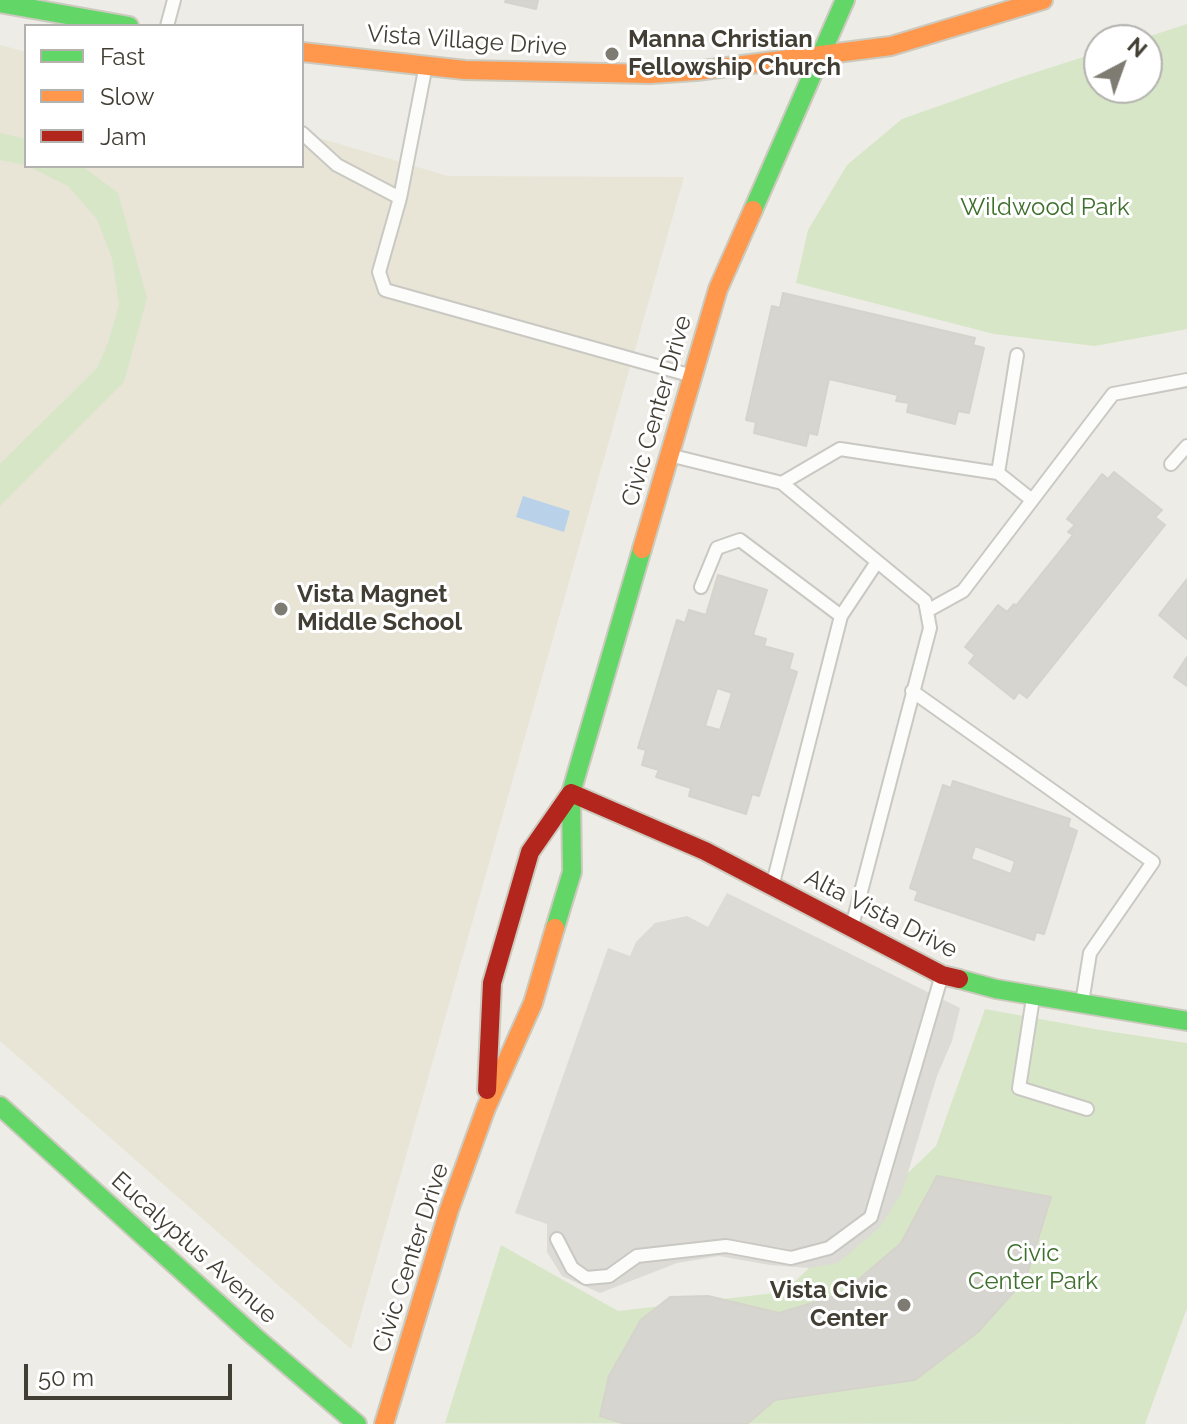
<!DOCTYPE html>
<style>
body{margin:0}
#map{position:relative;width:1187px;height:1424px;overflow:hidden;background:#edece6;font-family:Raleway,sans-serif}
canvas{display:block}
.legend{position:absolute;left:24px;top:24px;width:280px;height:144px;box-sizing:border-box;background:#fff;border:2px solid #b3b2ae;margin:0;padding:10px 14px;list-style:none;font-size:24px;color:#423e34}
.legend li{display:flex;align-items:center;gap:16px;height:40px}
.legend b{width:40px;border:2px solid #b3b2ae}
.north{position:absolute;left:1083px;top:24px;width:80px;height:80px;box-sizing:border-box;background:#fff;border:2px solid #b3b2ae;border-radius:50%;rotate:41deg;font-size:22px;font-weight:700;line-height:32px;text-align:center;color:#423e34}
.north::after{content:'';display:block;margin:auto;width:28px;height:36px;background:#7e7b72;clip-path:polygon(50% 0,100% 100%,50% 72%,0 100%)}
.scale{position:absolute;left:24px;top:1364px;width:208px;height:36px;box-sizing:border-box;border:4px solid #423e34;border-top:0;padding-left:10px;font-size:24px;line-height:28px;white-space:nowrap;color:#423e34;-webkit-text-stroke:6px #fff;paint-order:stroke}
</style>
<div id="map">
<canvas width="1187" height="1424"></canvas>
<ul class="legend">
<li><b style="height:10px;background:#63d668"></b>Fast</li>
<li><b style="height:10px;background:#ff974d"></b>Slow</li>
<li><b style="height:10px;background:#b3261e"></b>Jam</li>
</ul>
<div class="north">N</div>
<div class="scale">50 m</div>
</div>
<script>
const g = document.querySelector('canvas').getContext('2d');
g.lineJoin = 'round';
function fillPath(path, color) {
  g.fillStyle = color;
  g.fill(path, 'evenodd');
}
function shape(rows) {
  const path = new Path2D();
  for (const r of rows) {
    path.moveTo(r[0], r[1]);
    for (let i = 2; i < r.length; i += 2) path.lineTo(r[i], r[i + 1]);
  }
  return path;
}
function trace(path, color, width, dash) {
  g.strokeStyle = color;
  g.lineWidth = width;
  g.lineCap = dash ? 'butt' : 'round';
  g.setLineDash(dash || []);
  g.stroke(path);
}
function label(font, color, halo, rows, align = 'center') {
  g.font = font + ' Raleway,sans-serif';
  g.lineWidth = 6;
  g.setLineDash([]);
  g.textBaseline = 'middle';
  g.strokeStyle = halo;
  g.fillStyle = color;
  for (const [text, x, y, turn = 0] of rows) {
    g.save();
    g.translate(x, y);
    g.rotate((+turn || 0) * Math.PI / 180);
    g.textAlign = isNaN(turn) ? turn : align;
    if (halo) g.strokeText(text, 0, 0);
    g.fillText(text, 0, 0);
    g.restore();
  }
}
fillPath(shape([
 [0,45,26,52,26,166,302,166,302,133,448,176,684,177,351,1349,0,1041]
]), '#e8e5d6');
fillPath(shape([
 [1187,24,1187,329,1095,346,994,334,796,283,808,230,847,165,902,119,1018,78,1099,52,1099,88,1147,88,1147,40,1138,40],
 [0,133,26,139,26,165,0,160],
 [28,166,82,166,118,193,147,298,124,382,0,506,0,464,97,368,108,343,119,305,112,258,97,219,68,186],
 [985,1009,1100,1030,1187,1043,1187,1308,1145,1424,445,1423,501,1245,618,1311,784,1292,936,1146]
]), '#d7e6c7');
fillPath(shape([
 [727,893,960,1008,952,1041,937,1076,902,1192,880,1227,838,1263,809,1268,770,1265,719,1256,677,1263,600,1293,562,1276,547,1252,547,1224,515,1213,608,948,630,956,636,942,655,923,687,916,708,927]
]), '#dcdbd6');
fillPath(shape([
 [523,496,570,511,564,532,516,517]
]), '#b9d1e9');
const building = shape([
 [506,0,538,0,536,9,505,2,506,0],
 [783,293,975,338,973,345,984,348,969,413,958,411,955,424,907,412,909,403,896,401,898,395,829,379,817,435,809,433,806,446,754,433,756,422,746,420,772,306,780,308,783,293],
 [1114,472,1162,510,1155,517,1165,525,1027,698,1019,692,1014,699,969,663,975,655,965,647,998,605,1007,612,1014,604,1016,606,1073,535,1068,532,1075,525,1067,519,1102,474,1108,479,1114,472],
 [718,575,767,590,753,635,766,639,764,646,793,654,789,669,797,672,759,796,752,794,746,814,689,796,691,788,656,777,659,770,642,765,646,750,638,748,677,620,685,623,689,610,706,615,718,575],
 [717,688,732,693,720,730,705,726,717,688],
 [1187,579,1187,639,1159,615,1187,579],
 [1187,657,1187,686,1174,677,1187,657],
 [953,781,1070,819,1068,827,1077,831,1044,934,1036,932,1034,940,915,900,918,891,910,888,943,785,951,788,953,781],
 [975,846,1015,861,1011,874,971,859,975,846],
 [937,1176,1051,1197,1026,1278,978,1332,915,1380,775,1400,747,1424,625,1424,600,1416,609,1376,641,1320,670,1297,708,1296,779,1313,842,1294,901,1243,937,1176]
]);
fillPath(building, '#d7d5cf');
trace(building, '#d5d3cc', 2);
const lane = shape([
 [167,26,174,0],
 [425,70,400,198,379,272,385,290,689,375],
 [302,133,337,165,400,198],
 [673,456,782,483,840,449,998,473,1017,355],
 [1171,464,1187,446],
 [998,473,1032,500],
 [782,483,925,601,930,628,852,926],
 [701,587,717,548,740,540,841,616],
 [927,611,963,591,1113,394,1187,380],
 [912,691,1153,862,1090,953,1082,1003],
 [773,883,841,616,877,562],
 [1033,998,1019,1088,1087,1109],
 [557,1239,572,1268,586,1278,609,1276,637,1256,726,1246,791,1258,829,1248,871,1217,941,978]
]);
const fast = shape([
 [0,3,129,26],
 [753,210,845,0],
 [555,928,572,872,571,793,642,549],
 [959,979,996,989,1187,1021],
 [0,1106,255,1337,357,1424]
]);
const slow = shape([
 [302,52,465,70,650,74,696,71,891,46,1043,0],
 [642,549,718,289,753,210],
 [384,1424,449,1210,486,1108,533,1003,555,928]
]);
const jam = shape([
 [571,793,705,851,942,975,959,979],
 [487,1090,492,983,530,852,571,793]
]);
trace(lane, '#c9c8c2', 16);
trace(fast, '#cccabe', 22);
trace(slow, '#cccabe', 22);
trace(jam, '#cccabe', 22);
trace(lane, '#fcfcfb', 12);
trace(fast, '#63d668', 18);
trace(slow, '#ff974d', 18);
trace(jam, '#b3261e', 18);
for (const [x, y, r, color] of [
 [612,54,8,"#7e7b72"],
 [281,609,8,"#7e7b72"],
 [904,1305,8,"#7e7b72"]
]) {
  const dot = new Path2D();
  dot.arc(x, y, r, 0, 2 * Math.PI);
  g.fillStyle = color;
  g.fill(dot);
  trace(dot, '#fff', 3);
}
label('bold 24px', '#423e34', '#fff', [
 ["Manna Christian",628,40],
 ["Fellowship Church",628,68],
 ["Vista Magnet",297,595],
 ["Middle School",297,623],
 ["Vista Civic",888,1291,"right"],
 ["Center",888,1319,"right"]
], 'left');
label('24px', '#423e34', '#fff', [
 ["Vista Village Drive",467,41,4],
 ["Civic Center Drive",657,411,-74],
 ["Alta Vista Drive",881,914,27],
 ["Eucalyptus Avenue",194,1248,42],
 ["Civic Center Drive",411,1258,-72]
]);
label('24px', '#3e6f2c', '#fff', [
 ["Wildwood Park",1045,208],
 ["Civic",1033,1254],
 ["Center Park",1033,1282]
]);
</script>
